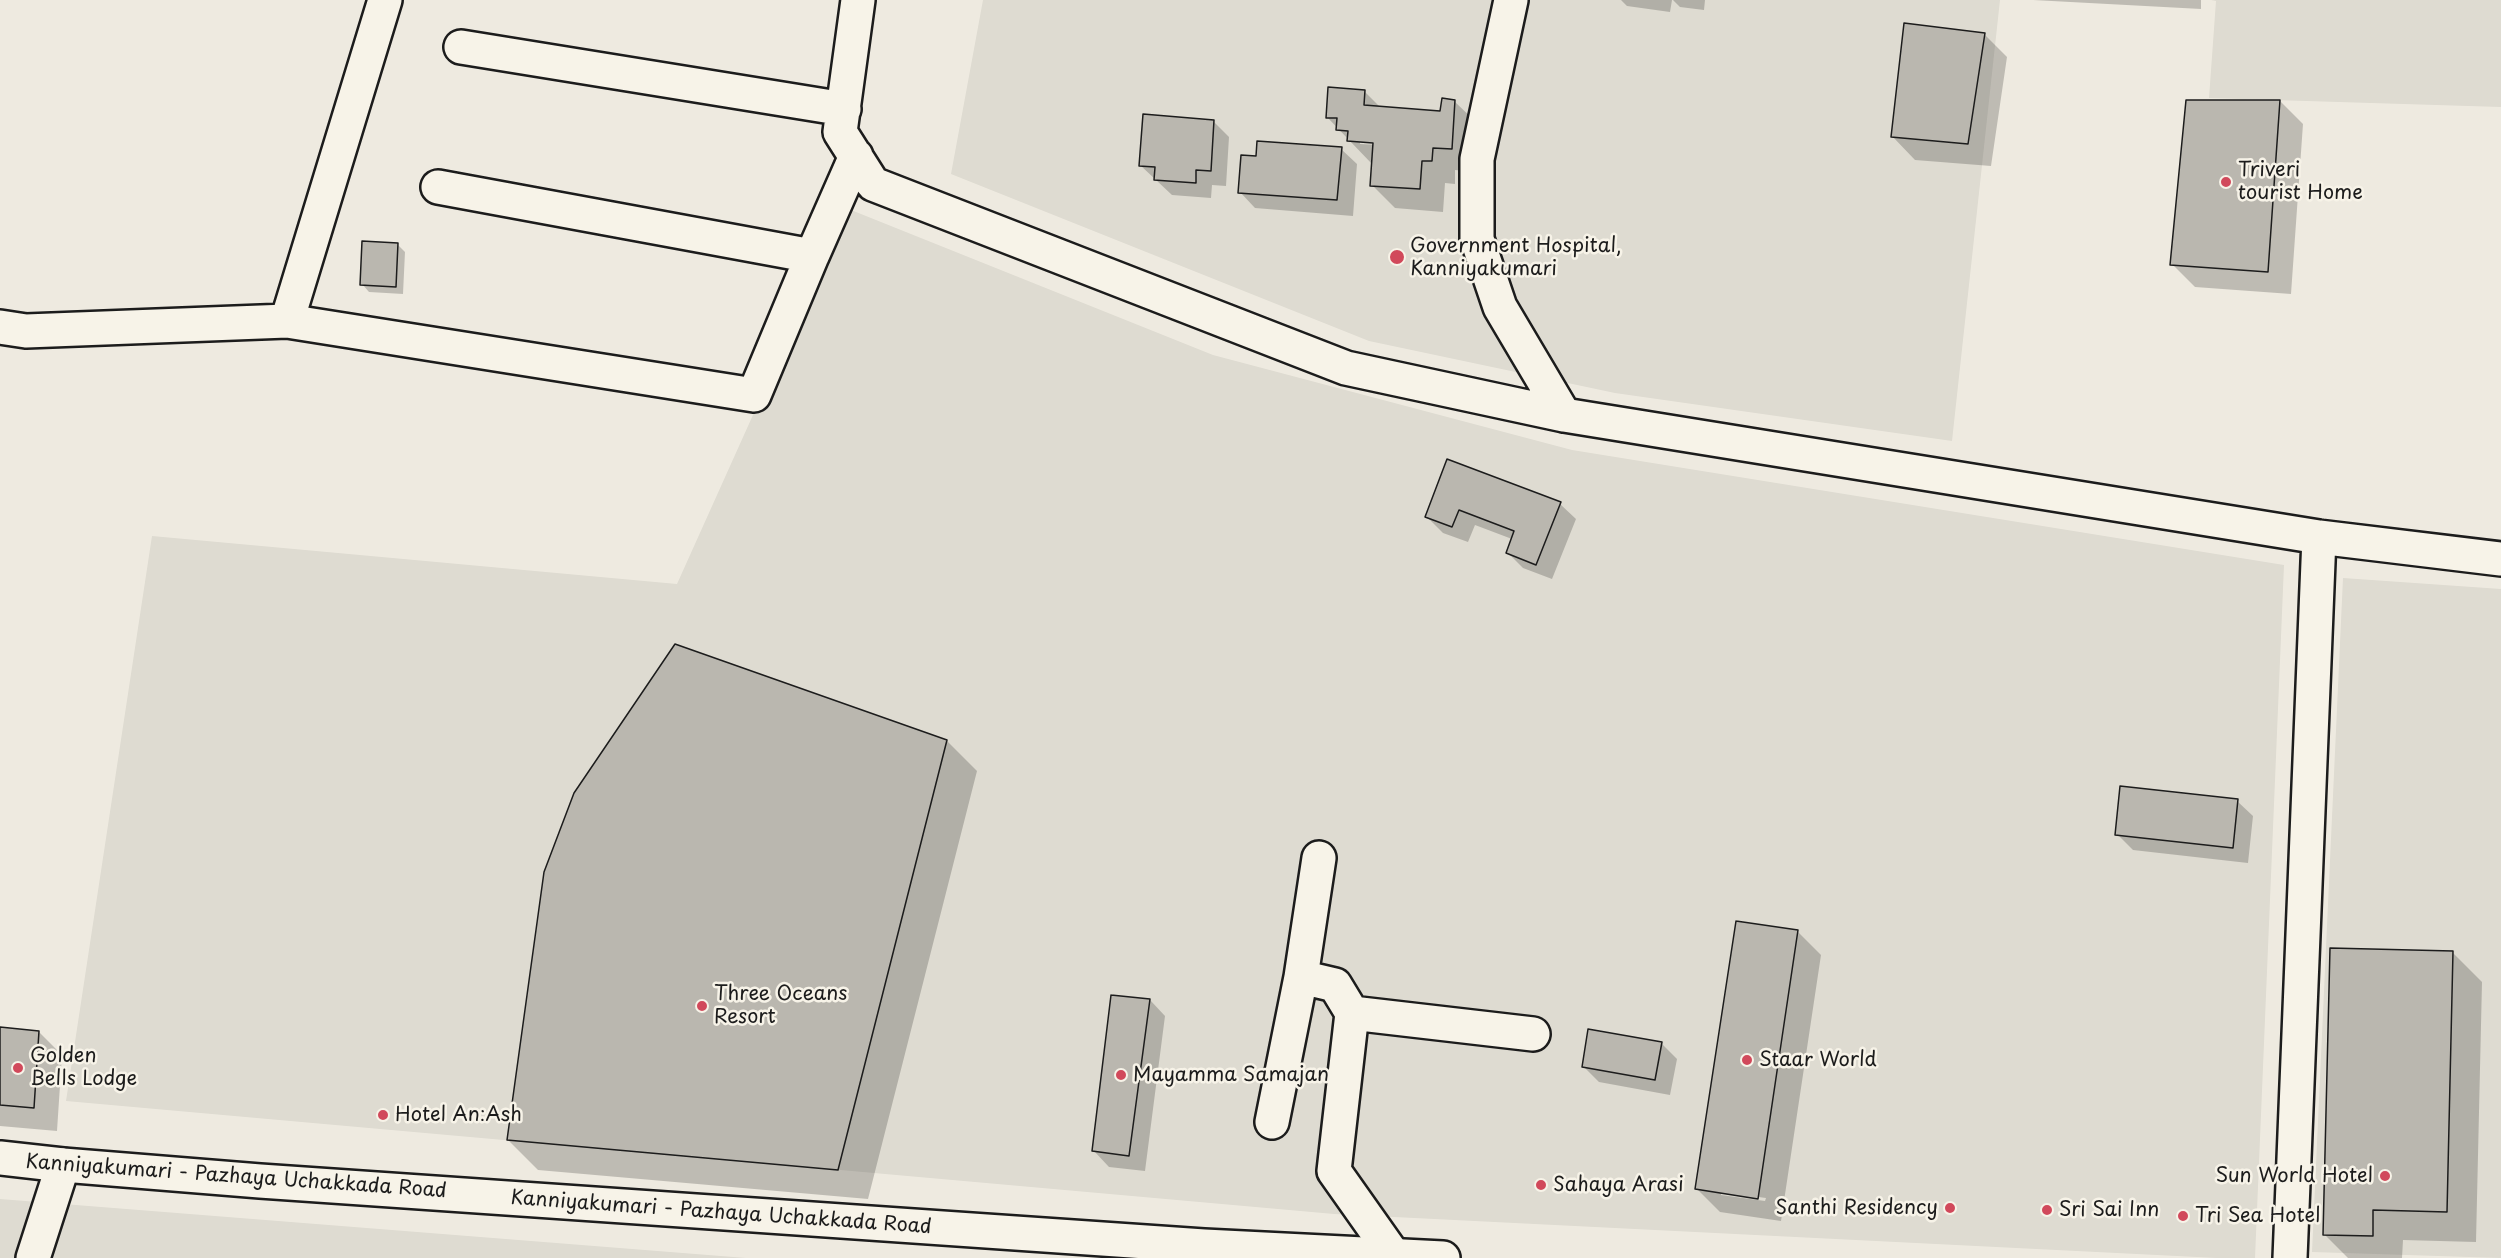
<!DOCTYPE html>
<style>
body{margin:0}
canvas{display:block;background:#eeeae0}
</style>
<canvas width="2501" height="1258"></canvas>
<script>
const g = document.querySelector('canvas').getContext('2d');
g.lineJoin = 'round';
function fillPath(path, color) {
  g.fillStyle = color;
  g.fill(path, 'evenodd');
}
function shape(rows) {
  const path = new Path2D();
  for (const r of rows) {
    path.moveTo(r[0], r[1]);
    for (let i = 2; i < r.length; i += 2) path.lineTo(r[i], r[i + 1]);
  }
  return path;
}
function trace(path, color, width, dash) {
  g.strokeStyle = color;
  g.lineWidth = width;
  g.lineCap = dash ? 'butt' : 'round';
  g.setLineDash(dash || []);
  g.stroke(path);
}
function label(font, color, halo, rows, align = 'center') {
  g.font = font + ' "Playpen Sans",sans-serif';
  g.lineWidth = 5;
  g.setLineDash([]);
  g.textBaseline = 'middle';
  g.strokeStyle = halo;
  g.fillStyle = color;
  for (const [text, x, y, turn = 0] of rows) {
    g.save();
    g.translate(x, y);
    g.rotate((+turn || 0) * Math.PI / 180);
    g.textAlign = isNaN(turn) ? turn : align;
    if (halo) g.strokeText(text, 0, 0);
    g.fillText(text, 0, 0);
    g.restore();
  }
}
fillPath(shape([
 [983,0,2000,0,1952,441,1615,393,1369,341,951,174],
 [2211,0,2501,0,2501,107,2209,98,2216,1],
 [846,208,1213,355,1572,450,2284,565,2255,1258,2217,1258,1334,1214,66,1101,152,536,677,584],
 [2343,578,2501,589,2501,1258,2312,1252],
 [0,1199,746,1258,0,1258]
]), '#dedbd1');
fillPath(shape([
 [1621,0,1672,0,1670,12,1627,6],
 [1673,0,1705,0,1704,10,1680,7],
 [2033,0,2201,0,2201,9],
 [1984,34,2007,57,1991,166,1915,160,1892,136],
 [1364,91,1381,108,1442,112,1454,101,1478,124,1475,172,1455,170,1455,184,1445,183,1443,212,1395,208,1372,185,1372,164,1327,117],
 [1360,141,1381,142,1381,145,1360,144],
 [2280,101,2303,124,2291,294,2195,287,2172,264],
 [1213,121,1229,137,1226,186,1212,185,1211,198,1172,195,1140,165],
 [1341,149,1357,164,1353,216,1255,208,1240,192,1257,158],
 [397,244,405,252,403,294,369,292,362,284],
 [1448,461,1560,504,1576,519,1552,579,1523,568,1507,552,1512,539,1475,525,1468,542,1443,533,1427,517],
 [947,741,977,771,868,1199,538,1170,508,1140],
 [2237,801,2253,816,2248,863,2133,850,2117,834],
 [1798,932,1821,955,1781,1221,1720,1212,1697,1189],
 [1721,1192,1766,1198,1765,1201,1721,1195],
 [2452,952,2482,982,2476,1242,2403,1240,2402,1258,2348,1258,2324,1234],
 [1150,1000,1165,1016,1145,1171,1109,1167,1094,1151],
 [0,1029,39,1032,62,1055,57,1131,0,1126],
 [1661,1043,1677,1059,1670,1095,1599,1082,1584,1067]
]), '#0003');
const building = shape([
 [1904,23,1985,33,1968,144,1891,137,1904,23],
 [1328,87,1365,90,1364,105,1440,111,1442,98,1455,100,1452,149,1433,148,1432,161,1422,161,1420,189,1370,186,1373,143,1347,141,1348,131,1336,130,1337,118,1326,118,1328,87],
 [2186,100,2280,100,2268,272,2170,265,2186,100],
 [1143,114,1214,120,1211,171,1196,170,1196,183,1154,180,1155,167,1139,166,1143,114],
 [1257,141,1342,147,1337,200,1238,193,1241,155,1256,156,1257,141],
 [362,241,398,243,396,287,360,285,362,241],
 [1447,459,1561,502,1536,565,1506,553,1514,531,1459,510,1452,527,1425,517,1447,459],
 [675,644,947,740,838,1170,507,1140,544,872,574,793,675,644],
 [2120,786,2238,799,2233,848,2115,835,2120,786],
 [1736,921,1798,930,1758,1199,1695,1189,1736,921],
 [2330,948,2453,951,2447,1212,2373,1210,2373,1236,2323,1235,2330,948],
 [1111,995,1150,999,1129,1156,1092,1151,1111,995],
 [0,1027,39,1031,34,1108,0,1105,0,1027],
 [1588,1029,1662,1042,1655,1080,1582,1067,1588,1029]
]);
fillPath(building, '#bab7af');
trace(building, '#1c1c1c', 1.5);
const minor = shape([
 [858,0,840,132,873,184,1346,368,1564,415,2319,537,2501,559],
 [1511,0,1477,159,1477,239,1500,307,1564,415],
 [461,47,844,109],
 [438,187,812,256,856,156],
 [287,321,754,395,812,256],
 [0,327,26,331,287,321,385,0],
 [1301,977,1335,985,1352,1013],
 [1272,1122,1301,977,1319,858],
 [1394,1256,1334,1171,1352,1013,1533,1034],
 [33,1258,63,1165],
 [2290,1258,2319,537]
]);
const major = shape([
 [0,1158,63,1165,260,1181,1204,1246,1443,1258]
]);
trace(minor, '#1c1c1c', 38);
trace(major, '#1c1c1c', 38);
trace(minor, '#f7f3e8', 33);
trace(major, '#f7f3e8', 33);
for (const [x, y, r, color] of [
 [2226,182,6,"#d1495b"],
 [1397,257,8,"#d1495b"],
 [702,1006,6,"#d1495b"],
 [1747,1060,6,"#d1495b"],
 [18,1068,6,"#d1495b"],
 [1121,1075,6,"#d1495b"],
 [383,1115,6,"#d1495b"],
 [2385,1176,6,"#d1495b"],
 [1541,1185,6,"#d1495b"],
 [1950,1208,6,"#d1495b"],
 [2047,1210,6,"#d1495b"],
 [2183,1216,6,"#d1495b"]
]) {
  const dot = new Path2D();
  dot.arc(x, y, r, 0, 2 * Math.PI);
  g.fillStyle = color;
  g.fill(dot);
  trace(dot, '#f7f3e8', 2);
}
label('20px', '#1c1c1c', '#f7f3e8', [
 ["Triveri",2238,170],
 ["tourist Home",2238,193],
 ["Government Hospital,",1410,246],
 ["Kanniyakumari",1410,269],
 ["Three Oceans",714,994],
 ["Resort",714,1017],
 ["Golden",30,1056],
 ["Bells Lodge",30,1079],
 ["Staar World",1759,1060],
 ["Mayamma Samajan",1133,1075],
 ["Hotel An:Ash",395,1115],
 ["Sun World Hotel",2373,1176,"right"],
 ["Sahaya Arasi",1553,1185],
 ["Santhi Residency",1938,1208,"right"],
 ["Sri Sai Inn",2059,1210],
 ["Tri Sea Hotel",2195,1216]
], 'left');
label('20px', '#1c1c1c', '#f7f3e8', [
 ["Kanniyakumari - Pazhaya Uchakkada Road",236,1177,4],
 ["Kanniyakumari - Pazhaya Uchakkada Road",721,1213,4]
]);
</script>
